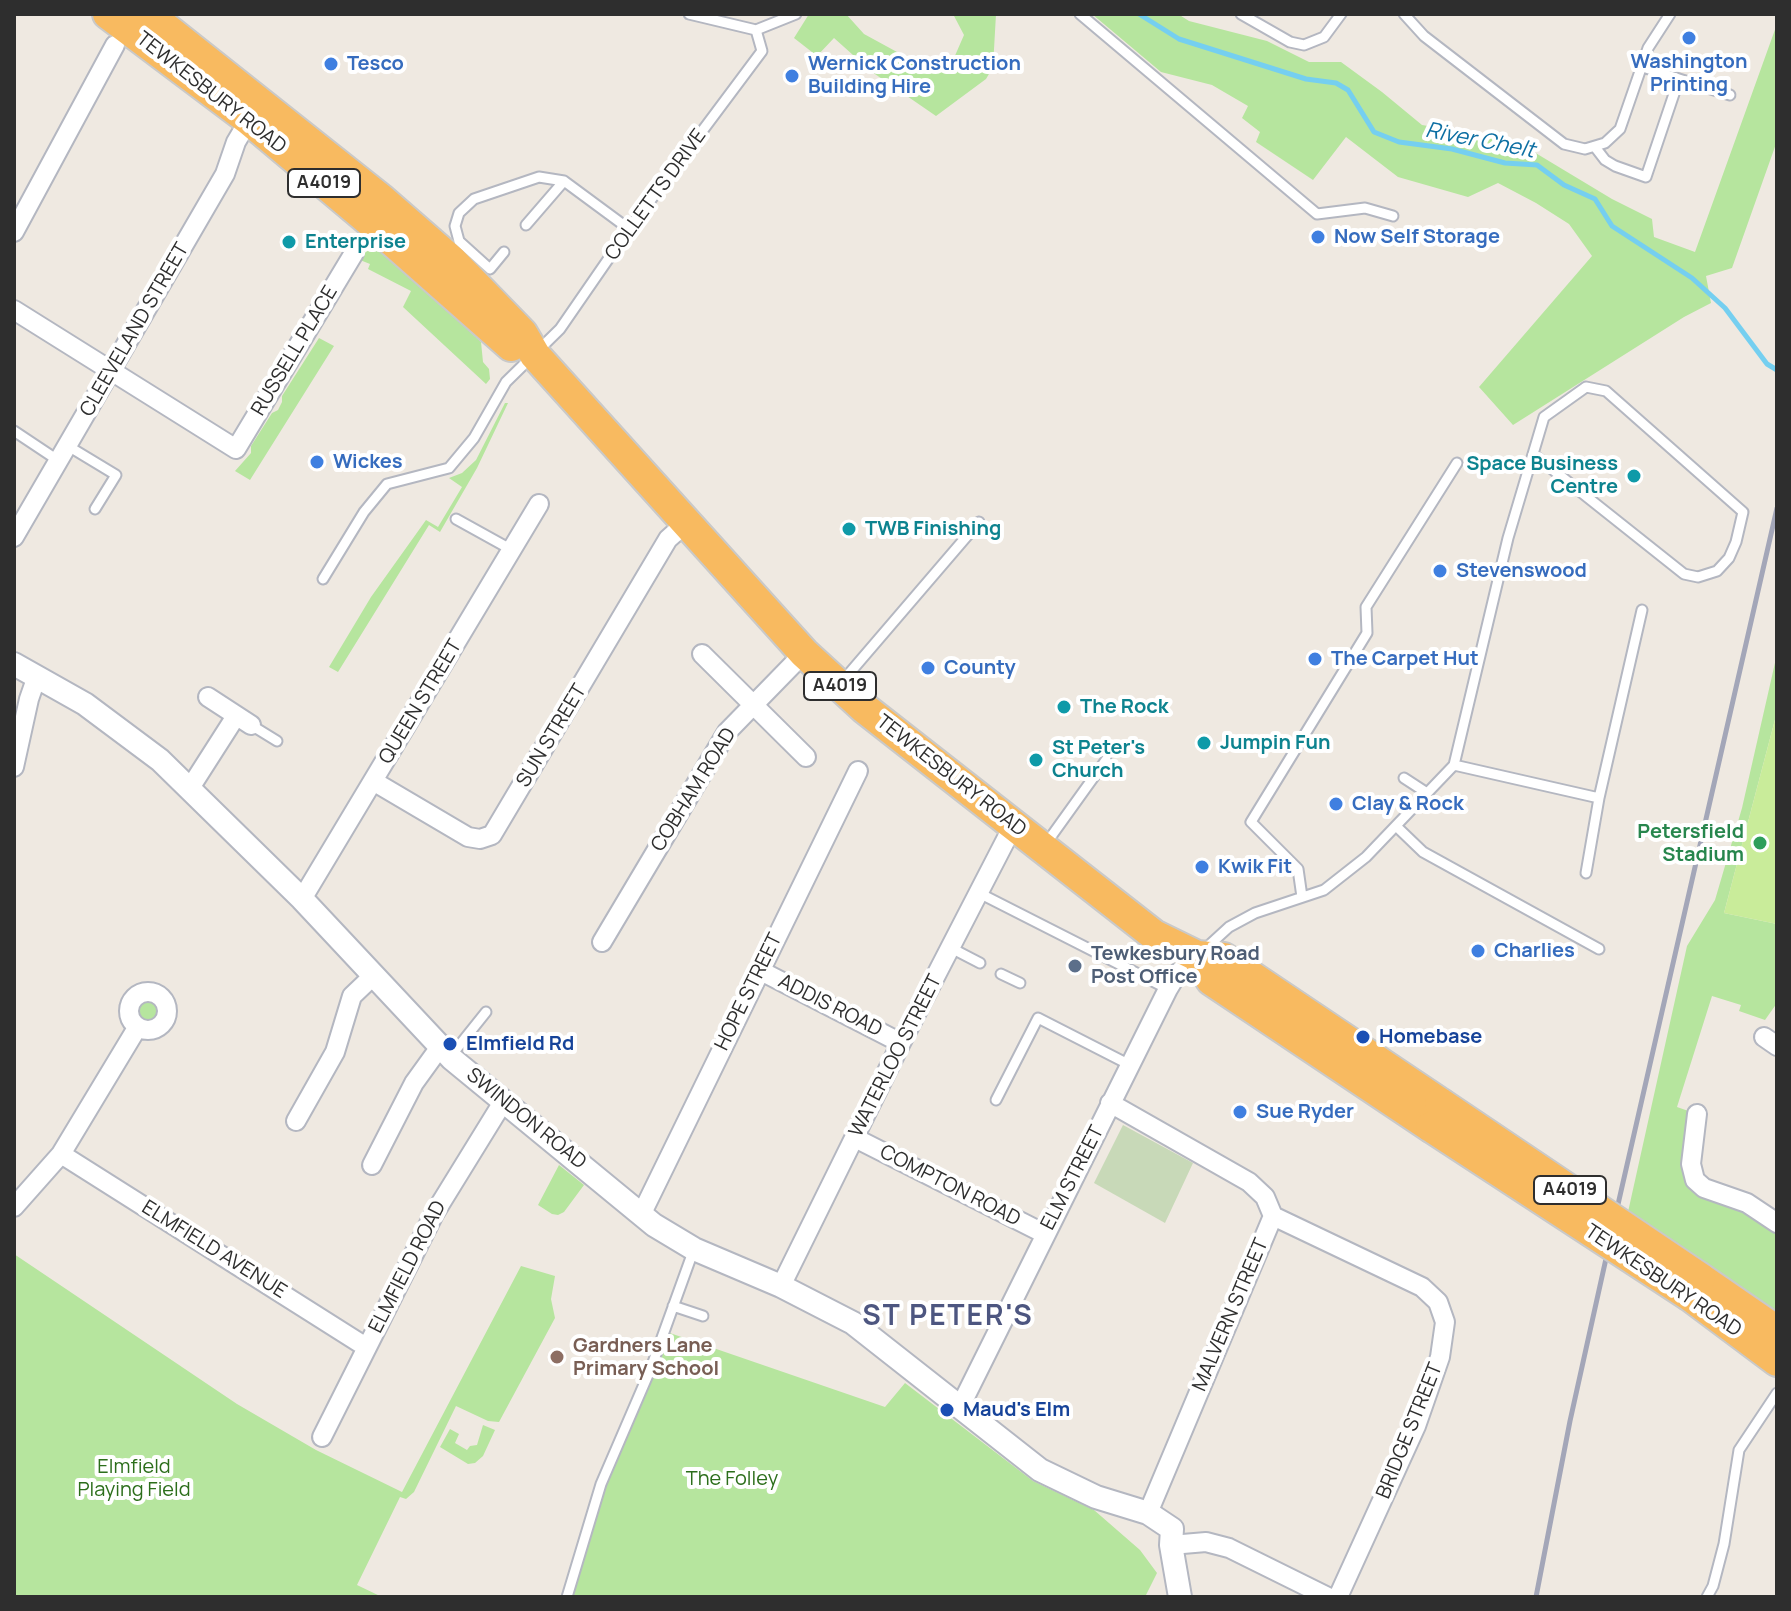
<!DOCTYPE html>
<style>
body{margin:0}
#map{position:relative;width:1791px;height:1611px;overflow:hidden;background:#efe9e1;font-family:Manrope,sans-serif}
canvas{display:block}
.frame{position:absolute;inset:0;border:16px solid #2e2e2e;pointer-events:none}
</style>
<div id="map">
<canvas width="1791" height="1611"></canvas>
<div class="frame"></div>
</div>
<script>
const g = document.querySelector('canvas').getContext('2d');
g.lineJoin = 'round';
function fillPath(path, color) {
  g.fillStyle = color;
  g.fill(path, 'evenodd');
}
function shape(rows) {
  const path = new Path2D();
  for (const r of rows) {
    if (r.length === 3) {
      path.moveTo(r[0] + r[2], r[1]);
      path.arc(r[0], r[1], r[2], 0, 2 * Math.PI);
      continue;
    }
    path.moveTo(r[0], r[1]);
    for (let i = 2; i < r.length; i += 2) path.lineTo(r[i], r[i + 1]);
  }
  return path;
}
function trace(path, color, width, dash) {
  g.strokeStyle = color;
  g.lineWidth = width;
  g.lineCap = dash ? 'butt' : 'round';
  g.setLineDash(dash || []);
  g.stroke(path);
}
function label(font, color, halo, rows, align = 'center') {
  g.font = font + ' Manrope,sans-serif';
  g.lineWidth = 8;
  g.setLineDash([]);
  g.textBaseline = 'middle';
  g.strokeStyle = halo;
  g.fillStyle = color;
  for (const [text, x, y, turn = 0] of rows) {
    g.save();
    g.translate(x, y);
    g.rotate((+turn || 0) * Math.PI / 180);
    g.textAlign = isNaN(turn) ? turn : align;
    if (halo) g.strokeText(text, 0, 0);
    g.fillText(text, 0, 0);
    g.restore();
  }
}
fillPath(shape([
 [809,14,846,14,864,34,919,64,947,74,964,35,953,14,996,14,993,67,986,79,936,116,872,72,834,38,817,56,794,38],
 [1092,14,1178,14,1189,21,1267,41,1309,62,1341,62,1382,92,1422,125,1514,140,1612,199,1652,219,1654,237,1695,252,1777,24,1777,141,1732,268,1706,276,1711,303,1684,317,1513,425,1479,387,1592,256,1569,224,1536,203,1498,183,1468,197,1398,177,1346,137,1313,180,1256,142,1260,132,1242,118,1248,106,1212,85,1161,72],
 [373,242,481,342,483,362,489,369,490,379,486,384,403,307,411,291,368,269,370,264,360,260],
 [319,338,334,346,250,480,235,471,251,453,251,446,272,413,278,410,282,402,282,396],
 [505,403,508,403,477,468,440,532,429,525,338,672,329,667,371,597,426,520,438,527,462,487,449,478,462,473,476,460],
 [1777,654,1777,712,1724,913,1777,924,1777,1003,1765,1020,1739,1011,1741,1005,1712,996,1677,1107,1697,1114,1691,1170,1777,1223,1777,1331,1642,1239,1645,1223,1628,1212,1687,946,1715,900,1742,808],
 [148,1011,17],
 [559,1165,584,1185,564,1212,558,1215,552,1214,538,1205],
 [14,1254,237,1404,316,1450,402,1492,521,1266,555,1276,551,1299,555,1318,499,1422,488,1421,456,1406,414,1492,406,1499,400,1497,357,1585,382,1597,14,1597],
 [664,1331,885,1407,905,1383,1033,1481,1094,1510,1140,1550,1157,1573,1145,1597,568,1597,601,1484],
 [483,1425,495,1430,483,1456,475,1463,468,1464,440,1447,450,1429,459,1434,455,1443,467,1450,470,1446,477,1445]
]), '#b6e59e');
fillPath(shape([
 [1123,1125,1193,1163,1165,1223,1094,1183]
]), '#c8d9b8');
fillPath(shape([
 [1777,712,1777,924,1724,913]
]), '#c9ec9a');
trace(shape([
 [1139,14,1179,39,1306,79,1336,83,1348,90,1374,132,1399,142,1452,149,1505,163,1537,165,1564,185,1595,199,1612,226,1692,278,1725,308,1767,364,1777,370]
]), '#75cff0', 5);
const service = shape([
 [689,14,756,30,796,14],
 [1080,14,1317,214,1365,208,1393,216],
 [1241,14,1290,42,1304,45,1324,37,1341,14],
 [1404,14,1424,36,1564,144,1585,149,1605,143,1620,129,1648,48,1670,14],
 [1679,79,1730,95],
 [1595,147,1605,160,1615,166,1646,177,1679,79,1640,66],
 [526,225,564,181],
 [504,252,490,269,459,241,455,226,459,213,474,199,539,177,564,181,629,229],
 [14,431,59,461],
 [68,446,116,475,95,509],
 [456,519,512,550],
 [323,579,364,512,387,484,449,468,474,438,506,382,560,329,629,229,762,51,756,30],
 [841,683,979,522],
 [251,725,277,741],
 [1454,765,1599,798],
 [1404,778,1427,793],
 [1397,827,1423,852,1599,949],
 [1045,845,1106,760],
 [1586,873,1599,798,1642,610],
 [979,893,1168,989],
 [1302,897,1298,869,1251,822,1367,633,1366,607,1457,463],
 [951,948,980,963],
 [1205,949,1229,927,1255,913,1324,890,1366,857,1454,765,1508,538,1533,454,1544,417,1586,387,1606,391,1743,512,1736,542,1729,558,1717,571,1698,577,1684,574,1533,454],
 [1001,974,1020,983],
 [450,1057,486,1012],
 [996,1100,1038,1018,1130,1065],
 [673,1306,703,1316],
 [567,1597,601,1484,651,1368,694,1249],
 [1707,1597,1713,1586,1724,1544,1739,1450,1777,1393]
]);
const minor = shape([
 [14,232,115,45],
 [14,310,236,449,354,253],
 [14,537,225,174,236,142,249,120],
 [702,654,806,757],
 [208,697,251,725],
 [14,767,29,699,37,676],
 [373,781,468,837,480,839,492,835,668,539,686,523],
 [190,788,236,716],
 [302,899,539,504],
 [602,942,727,732,804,653],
 [759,970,901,1043],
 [148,1011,19],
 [1764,1037,1777,1046],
 [1110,1103,1249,1182,1265,1197,1273,1216,1148,1513],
 [1697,1114,1691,1164,1695,1180,1704,1188,1747,1203,1777,1223],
 [296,1121,335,1052,352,996,373,976],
 [855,1138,1045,1234],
 [61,1154,366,1347],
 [372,1165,414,1083,440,1047],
 [14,1207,61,1154,137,1028],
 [642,1213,858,771],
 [1273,1216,1422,1287,1438,1302,1445,1322,1440,1357,1416,1426,1338,1597],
 [781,1286,901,1043,1013,826],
 [960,1407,1168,989,1177,974,1197,956],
 [322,1437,434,1214,503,1102],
 [1171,1545,1206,1542,1229,1548,1328,1597]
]);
const tertiary = shape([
 [14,664,85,704,160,760,302,899,452,1059,654,1225,694,1249,781,1286,853,1323,1040,1470,1096,1497,1148,1513,1172,1529,1171,1545,1180,1597]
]);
const trunk = shape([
 [108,14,249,120,373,224,511,346],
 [148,14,381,199,451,260,522,333,535,355,804,653,864,708,1154,935,1197,956,1224,958,1440,1103],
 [1197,956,1211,980,1431,1127],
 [1700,1278,1777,1331],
 [1690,1296,1777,1361]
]);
trace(service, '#b4b7c1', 13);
trace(minor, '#b4b7c1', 22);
trace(tertiary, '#b4b7c1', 26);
trace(trunk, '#c9c9c9', 34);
trace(service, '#fff', 9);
trace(minor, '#fff', 18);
trace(tertiary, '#fff', 22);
trace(trunk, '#f8ba60', 30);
trace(shape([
 [1536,1597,1570,1421,1619,1200,1777,508]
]), '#a3a6b8', 5);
const trunkBridge = shape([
 [1440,1103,1700,1278],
 [1431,1127,1690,1296]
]);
trace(trunkBridge, '#c9c9c9', 34, []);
trace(trunkBridge, '#f8ba60', 30);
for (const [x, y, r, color] of [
 [1689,38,8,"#3f7fe0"],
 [331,64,8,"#3f7fe0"],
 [792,76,8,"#3f7fe0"],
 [1318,237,8,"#3f7fe0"],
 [289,242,8,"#0f9aa8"],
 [317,462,8,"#3f7fe0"],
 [1634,476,8,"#0f9aa8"],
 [849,529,8,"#0f9aa8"],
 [1440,571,8,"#3f7fe0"],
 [1315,659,8,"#3f7fe0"],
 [928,668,8,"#3f7fe0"],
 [1064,707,8,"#0f9aa8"],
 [1204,743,8,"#0f9aa8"],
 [1036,760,8,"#0f9aa8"],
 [1336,804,8,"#3f7fe0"],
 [1760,843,8,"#2e9e5b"],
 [1202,867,8,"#3f7fe0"],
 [1478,951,8,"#3f7fe0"],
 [1075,966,8,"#5c6f8a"],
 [1363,1037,8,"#1a4fb4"],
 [450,1044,8,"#1a4fb4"],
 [1240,1112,8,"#3f7fe0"],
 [557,1357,8,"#8d6e63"],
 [947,1410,8,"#1a4fb4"]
]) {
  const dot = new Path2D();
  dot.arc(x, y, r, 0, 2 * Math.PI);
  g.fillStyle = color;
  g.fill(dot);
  trace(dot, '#fff', 3);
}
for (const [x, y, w] of [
 [324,183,72],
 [840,686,72],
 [1570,1190,72]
]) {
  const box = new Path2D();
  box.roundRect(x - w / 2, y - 14, w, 28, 6);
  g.fillStyle = '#fff';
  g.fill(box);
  trace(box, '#2e2e2e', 2);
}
label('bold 18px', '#2e2e2e', null, [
 ["A4019",324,183],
 ["A4019",840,686],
 ["A4019",1570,1190]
]);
label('bold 20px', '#366cbe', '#fff', [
 ["Washington",1689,62,"center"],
 ["Printing",1689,85,"center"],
 ["Tesco",347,64],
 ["Wernick Construction",808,64],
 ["Building Hire",808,87],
 ["Now Self Storage",1334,237],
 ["Wickes",333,462],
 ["Stevenswood",1456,571],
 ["The Carpet Hut",1331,659],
 ["County",944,668],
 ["Clay & Rock",1352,804],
 ["Kwik Fit",1218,867],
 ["Charlies",1494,951],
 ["Sue Ryder",1256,1112]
], 'left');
label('20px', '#2e2e2e', '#fff', [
 ["TEWKESBURY ROAD",211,93,38],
 ["COLLETTS DRIVE",656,195,-54],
 ["CLEEVELAND STREET",135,330,-60],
 ["RUSSELL PLACE",295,351,-59],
 ["QUEEN STREET",421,702,-59],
 ["SUN STREET",552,736,-59],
 ["TEWKESBURY ROAD",951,776,38],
 ["COBHAM ROAD",694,790,-58],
 ["HOPE STREET",749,992,-64],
 ["ADDIS ROAD",830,1006,27],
 ["WATERLOO STREET",896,1056,-63],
 ["SWINDON ROAD",526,1119,39],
 ["ELM STREET",1073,1178,-63],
 ["COMPTON ROAD",950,1186,27],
 ["ELMFIELD AVENUE",214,1250,32],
 ["ELMFIELD ROAD",408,1267,-63],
 ["TEWKESBURY ROAD",1663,1281,34],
 ["MALVERN STREET",1231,1315,-67],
 ["BRIDGE STREET",1410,1431,-68]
]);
label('bold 20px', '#0d838f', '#fff', [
 ["Enterprise",305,242],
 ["Space Business",1618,464,"right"],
 ["Centre",1618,487,"right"],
 ["TWB Finishing",865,529],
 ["The Rock",1080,707],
 ["Jumpin Fun",1220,743],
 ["St Peter's",1052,748],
 ["Church",1052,771]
], 'left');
label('bold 20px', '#27864d', '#fff', [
 ["Petersfield",1744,832],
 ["Stadium",1744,855]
], 'right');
label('bold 20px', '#4e5e75', '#fff', [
 ["Tewkesbury Road",1091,954],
 ["Post Office",1091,977]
], 'left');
label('bold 20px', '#164399', '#fff', [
 ["Homebase",1379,1037],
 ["Elmfield Rd",466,1044],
 ["Maud's Elm",963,1410]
], 'left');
label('bold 20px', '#785e54', '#fff', [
 ["Gardners Lane",573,1346],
 ["Primary School",573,1369]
], 'left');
label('20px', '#2c6e1b', '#fff', [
 ["Elmfield",134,1467],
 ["Playing Field",134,1490],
 ["The Folley",732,1479]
]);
label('italic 22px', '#0d6fa3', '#fff', [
 ["River Chelt",1480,141,11]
]);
g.letterSpacing = '2px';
label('bold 28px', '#4d5680', '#fff', [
 ["ST PETER'S",948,1317]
]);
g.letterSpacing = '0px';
</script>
